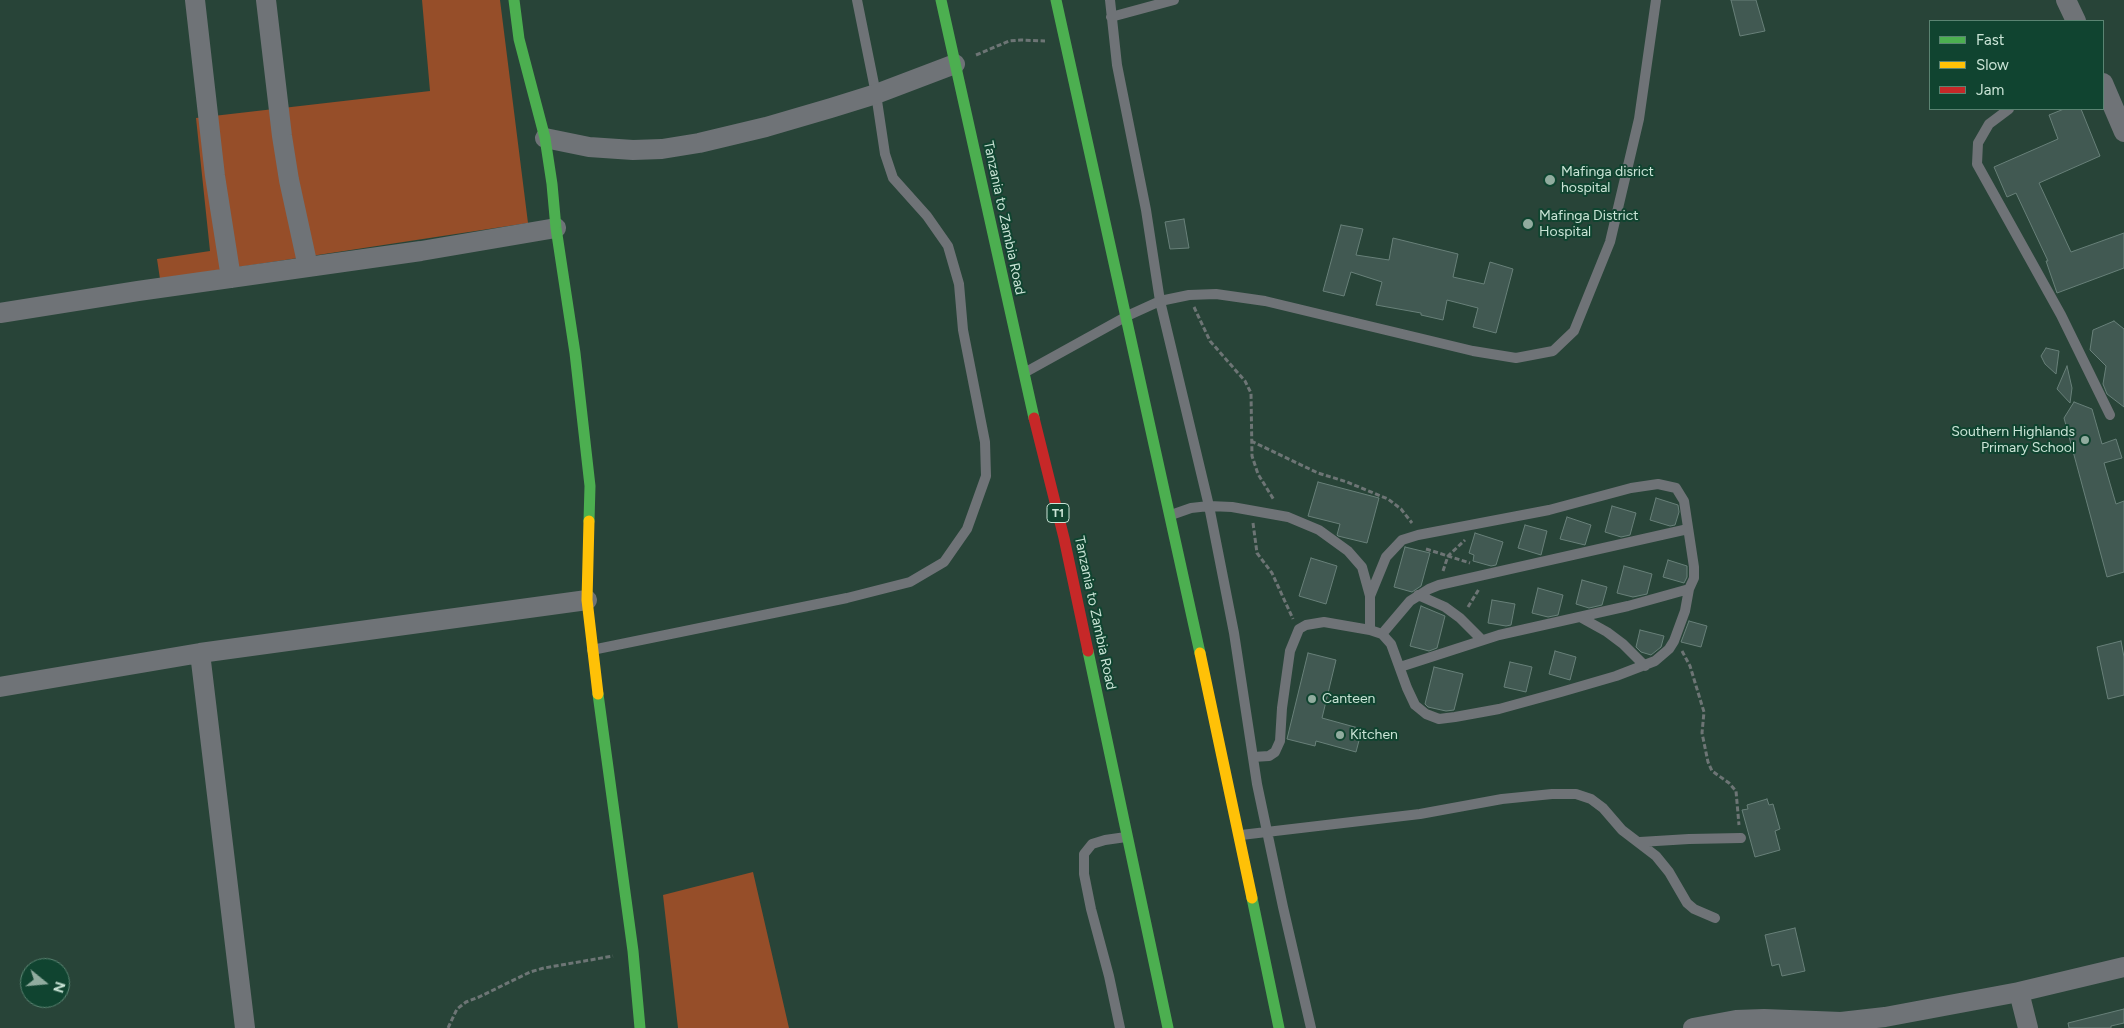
<!DOCTYPE html>
<style>
body{margin:0}
#map{position:relative;width:2124px;height:1028px;overflow:hidden;background:#284438;font-family:Figtree,sans-serif}
canvas{display:block}
.legend{position:absolute;left:1929px;top:20px;width:175px;height:90px;box-sizing:border-box;background:#104430;border:1px solid #5a8472;margin:0;padding:6px 9px;list-style:none;font-size:15px;color:#cae4d6}
.legend li{display:flex;align-items:center;gap:10px;height:25px}
.legend b{width:25px;border:1px solid #5a8472}
.north{position:absolute;left:20px;top:958px;width:50px;height:50px;box-sizing:border-box;background:#104430;border:1px solid #5a8472;border-radius:50%;rotate:107deg;font-size:14px;font-weight:700;line-height:20px;text-align:center;color:#cae4d6}
.north::after{content:'';display:block;margin:auto;width:18px;height:22px;background:#91ac9f;clip-path:polygon(50% 0,100% 100%,50% 72%,0 100%)}
</style>
<div id="map">
<canvas width="2124" height="1028"></canvas>
<ul class="legend">
<li><b style="height:6px;background:#4caf50"></b>Fast</li>
<li><b style="height:6px;background:#ffc107"></b>Slow</li>
<li><b style="height:6px;background:#c62828"></b>Jam</li>
</ul>
<div class="north">N</div>
</div>
<script>
const g = document.querySelector('canvas').getContext('2d');
g.lineJoin = 'round';
function fillPath(path, color) {
  g.fillStyle = color;
  g.fill(path, 'evenodd');
}
function shape(rows) {
  const path = new Path2D();
  for (const r of rows) {
    path.moveTo(r[0], r[1]);
    for (let i = 2; i < r.length; i += 2) path.lineTo(r[i], r[i + 1]);
  }
  return path;
}
function trace(path, color, width, dash) {
  g.strokeStyle = color;
  g.lineWidth = width;
  g.lineCap = dash ? 'butt' : 'round';
  g.setLineDash(dash || []);
  g.stroke(path);
}
function label(font, color, halo, rows, align = 'center') {
  g.font = font + ' Figtree,sans-serif';
  g.lineWidth = 4;
  g.setLineDash([]);
  g.textBaseline = 'middle';
  g.strokeStyle = halo;
  g.fillStyle = color;
  for (const [text, x, y, turn = 0] of rows) {
    g.save();
    g.translate(x, y);
    g.rotate((+turn || 0) * Math.PI / 180);
    g.textAlign = isNaN(turn) ? turn : align;
    if (halo) g.strokeText(text, 0, 0);
    g.fillText(text, 0, 0);
    g.restore();
  }
}
fillPath(shape([
 [422,0,500,0,528,223,160,279,157,259,210,251,196,118,430,91],
 [753,872,789,1028,678,1028,663,895]
]), '#964e29');
const building = shape([
 [1731,0,1756,0,1765,31,1740,36,1731,0],
 [2064,109,2081,109,2100,156,2039,183,2071,252,2124,233,2124,268,2057,293,2046,261,2048,261,2016,193,2007,197,1994,167,2058,139,2049,115,2064,109],
 [1184,219,1189,248,1170,249,1165,222,1184,219],
 [1341,225,1363,229,1356,255,1389,260,1393,238,1458,254,1453,277,1484,284,1490,262,1513,269,1496,333,1473,327,1478,308,1447,300,1443,320,1421,315,1421,313,1376,305,1382,282,1351,272,1344,296,1323,291,1341,225],
 [2114,321,2124,329,2124,407,2107,394,2103,384,2106,366,2090,350,2093,330,2114,321],
 [2046,348,2059,351,2056,374,2045,364,2041,356,2046,348],
 [2067,366,2072,388,2070,403,2057,389,2067,366],
 [2074,402,2092,409,2102,444,2116,439,2122,458,2104,463,2116,504,2124,501,2124,572,2107,577,2064,418,2074,402],
 [1318,482,1379,498,1367,543,1338,536,1337,535,1340,524,1308,516,1318,482],
 [1656,498,1678,505,1679,512,1675,525,1670,526,1650,520,1656,498],
 [1612,506,1636,513,1630,535,1621,537,1605,532,1612,506],
 [1567,517,1591,525,1585,545,1560,539,1567,517],
 [1525,525,1547,531,1541,555,1518,548,1525,525],
 [1475,533,1503,542,1496,565,1491,566,1473,561,1474,555,1469,553,1475,533],
 [1405,547,1430,553,1421,586,1412,592,1394,587,1405,547],
 [1311,558,1337,566,1326,604,1299,596,1311,558],
 [1668,560,1687,566,1687,577,1684,583,1663,577,1668,560],
 [1624,566,1652,574,1647,594,1633,597,1617,593,1624,566],
 [1582,580,1607,587,1602,605,1589,608,1576,604,1582,580],
 [1538,588,1563,595,1558,615,1548,617,1532,613,1538,588],
 [1492,600,1515,604,1511,625,1506,626,1488,623,1492,600],
 [1421,606,1445,616,1437,648,1429,651,1410,646,1421,606],
 [1689,621,1707,626,1701,647,1681,642,1689,621],
 [1640,630,1664,636,1661,647,1651,655,1641,652,1636,647,1640,630],
 [2121,641,2124,657,2124,695,2108,699,2097,647,2121,641],
 [1555,651,1576,657,1570,680,1549,674,1555,651],
 [1308,653,1336,660,1322,718,1362,729,1356,752,1316,741,1315,746,1287,739,1308,653],
 [1510,662,1532,667,1526,692,1504,687,1510,662],
 [1434,667,1463,674,1454,710,1446,711,1428,707,1425,704,1434,667],
 [1767,799,1769,805,1773,804,1780,829,1775,831,1780,850,1755,857,1742,810,1748,809,1747,805,1767,799],
 [1795,928,1805,971,1782,976,1779,964,1772,966,1765,935,1795,928],
 [2124,1009,2124,1023,2111,1026,2111,1028,2069,1028,2068,1023,2124,1009]
]);
fillPath(building, '#415952');
trace(building, '#688079', 1);
trace(shape([
 [976,55,1009,41,1021,40,1045,41],
 [1194,307,1210,341,1245,381,1251,393,1252,456,1258,474,1274,500],
 [1251,441,1318,473,1347,482,1388,499,1401,509,1412,523],
 [1253,523,1257,553,1272,573,1293,619],
 [1426,549,1470,563],
 [1443,571,1448,556,1465,540],
 [1468,607,1479,589],
 [1682,651,1690,666,1704,712,1702,733,1708,762,1712,771,1729,783,1736,791,1739,825],
 [448,1028,457,1009,466,1002,479,997,530,972,544,968,613,956]
]), '#6d7575', 3, [5, 2.5]);
trace(shape([
 [1110,0,1117,65,1146,210,1160,301,1209,506,1234,633,1257,784,1283,907,1311,1028],
 [1111,17,1174,0],
 [2009,109,1989,124,1978,143,1977,164,2061,315,2110,415],
 [1024,373,1127,316,1160,301,1189,295,1216,294,1265,301,1473,351,1516,358,1553,351,1574,331,1610,242,1639,119,1656,0],
 [1171,515,1191,508,1209,506,1232,507,1288,517,1319,530,1348,551,1362,567,1370,596,1370,630],
 [1418,595,1445,607,1460,618,1482,640],
 [1370,596,1386,557,1402,540,1418,535,1549,510,1631,488,1658,484,1676,488,1684,501,1694,567,1694,578,1689,589,1628,606,1499,635,1400,667],
 [1580,617,1607,632,1623,644,1645,666],
 [1382,634,1410,601,1429,589,1439,585,1688,529],
 [592,650,847,598,910,582,944,562,967,529,986,476,985,442,963,330,959,284,948,246,927,216,893,178,885,154,876,94,857,0],
 [1253,757,1269,756,1275,752,1280,741,1282,708,1290,651,1299,629,1306,625,1324,622,1370,630,1382,634,1391,644,1407,688,1415,705,1426,714,1439,719,1455,717,1499,709,1561,692,1616,676,1655,661,1669,649,1674,641,1685,611,1689,589],
 [1241,835,1420,814,1502,799,1552,794,1576,794,1591,799,1603,808,1622,830,1656,856,1669,872,1687,903,1694,909,1715,918],
 [1640,842,1689,839,1741,838],
 [1120,1028,1109,976,1091,909,1084,874,1084,854,1092,844,1105,840,1126,837]
]), '#6f7377', 10);
trace(shape([
 [195,0,215,176,231,278],
 [266,0,282,136,289,180,308,267],
 [2066,0,2076,21],
 [2103,83,2124,132],
 [545,138,589,147,633,150,662,149,699,143,766,127,831,108,876,94,955,64],
 [0,313,138,291,421,251,556,228],
 [200,653,245,1028],
 [0,687,200,653,587,600],
 [2019,992,2028,1028],
 [1693,1028,1736,1020,1764,1019,1841,1022,1885,1017,2019,992,2124,967]
]), '#6f7377', 20);
trace(shape([
 [514,0,519,39,545,138,552,184,556,228,575,353,590,486,589,521],
 [941,0,1034,418],
 [1056,0,1200,653],
 [1088,651,1168,1028],
 [598,694,633,951,640,1028],
 [1252,898,1279,1028]
]), '#4caf50', 11);
trace(shape([
 [589,521,587,600,598,694],
 [1200,653,1252,898]
]), '#ffc107', 11);
trace(shape([
 [1034,418,1064,538,1088,651]
]), '#c62828', 11);
for (const [x, y, r, color] of [
 [1550,180,6,"#91ac9f"],
 [1528,224,6,"#91ac9f"],
 [2085,440,5,"#91ac9f"],
 [1312,699,5,"#91ac9f"],
 [1340,735,5,"#91ac9f"]
]) {
  const dot = new Path2D();
  dot.arc(x, y, r, 0, 2 * Math.PI);
  g.fillStyle = color;
  g.fill(dot);
  trace(dot, '#104430', 2);
}
for (const [x, y, w] of [
 [1058,513,22]
]) {
  const box = new Path2D();
  box.roundRect(x - w / 2, y - 9.5, w, 19, 4);
  g.fillStyle = '#104430';
  g.fill(box);
  trace(box, '#cae4d6', 1);
}
label('bold 12px', '#cae4d6', null, [
 ["T1",1058,513]
]);
label('14px', '#cae4d6', '#104430', [
 ["Mafinga disrict",1561,172],
 ["hospital",1561,188],
 ["Mafinga District",1539,216],
 ["Hospital",1539,232],
 ["Southern Highlands",2075,432,"right"],
 ["Primary School",2075,448,"right"],
 ["Canteen",1322,699],
 ["Kitchen",1350,735]
], 'left');
label('14px', '#cae4d6', '#104430', [
 ["Tanzania to Zambia Road",1004,218,78],
 ["Tanzania to Zambia Road",1095,613,78]
]);
</script>
